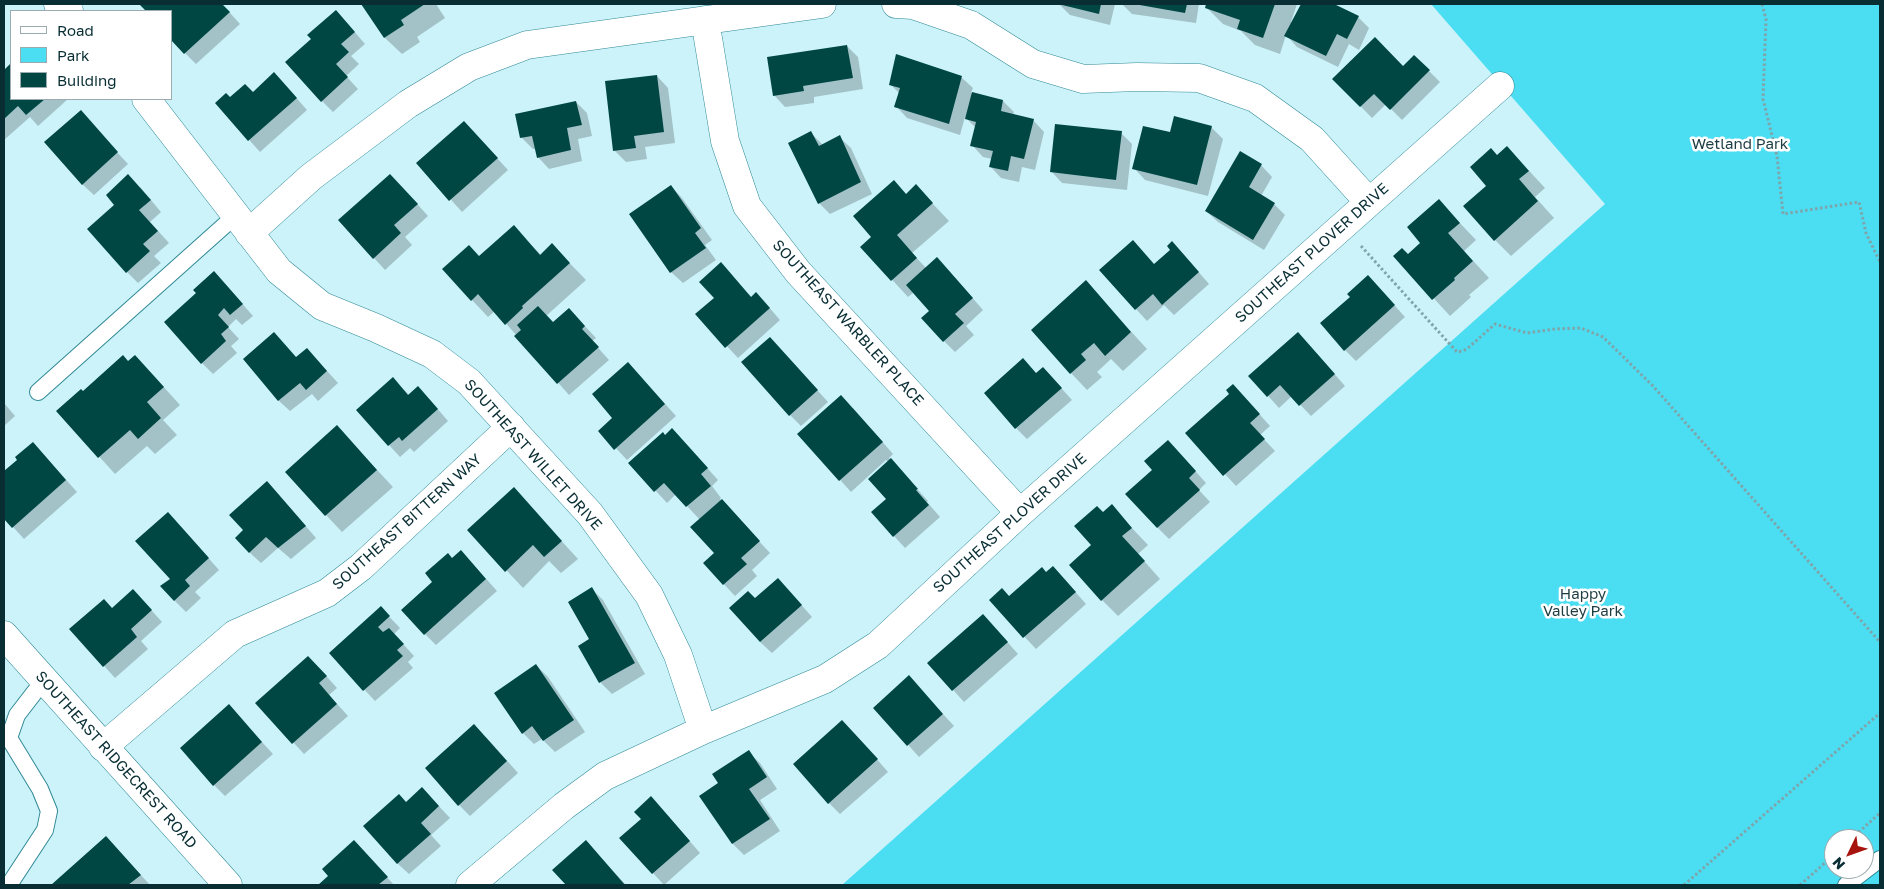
<!DOCTYPE html>
<style>
body{margin:0}
#map{position:relative;width:1884px;height:889px;overflow:hidden;background:#cbf3f9;font-family:"Golos Text",sans-serif}
canvas{display:block}
.frame{position:absolute;inset:0;border:5px solid #082e34;pointer-events:none}
.legend{position:absolute;left:10px;top:10px;width:162px;height:90px;box-sizing:border-box;background:#fff;border:1px solid #9cabae;margin:0;padding:6px 9px;list-style:none;font-size:15px;color:#082e34}
.legend li{display:flex;align-items:center;gap:10px;height:25px}
.legend b{width:25px;border:1px solid #9cabae}
.north{position:absolute;left:1824px;top:829px;width:50px;height:50px;box-sizing:border-box;background:#fff;border:1px solid #9cabae;border-radius:50%;rotate:228deg;font-size:14px;font-weight:700;line-height:20px;text-align:center;color:#082e34}
.north::after{content:'';display:block;margin:auto;width:18px;height:22px;background:#a7130d;clip-path:polygon(50% 0,100% 100%,50% 72%,0 100%)}
</style>
<div id="map">
<canvas width="1884" height="889"></canvas>
<div class="frame"></div>
<ul class="legend">
<li><b style="height:6px;background:#fff"></b>Road</li>
<li><b style="height:14px;background:#4bddf2"></b>Park</li>
<li><b style="height:14px;background:#004744"></b>Building</li>
</ul>
<div class="north">N</div>
</div>
<script>
const g = document.querySelector('canvas').getContext('2d');
g.lineJoin = 'round';
function fillPath(path, color) {
  g.fillStyle = color;
  g.fill(path, 'evenodd');
}
function shape(rows) {
  const path = new Path2D();
  for (const r of rows) {
    path.moveTo(r[0], r[1]);
    for (let i = 2; i < r.length; i += 2) path.lineTo(r[i], r[i + 1]);
  }
  return path;
}
function trace(path, color, width, dash) {
  g.strokeStyle = color;
  g.lineWidth = width;
  g.lineCap = dash ? 'butt' : 'round';
  g.setLineDash(dash || []);
  g.stroke(path);
}
function label(font, color, halo, rows, align = 'center') {
  g.font = font + ' "Golos Text",sans-serif';
  g.lineWidth = 5;
  g.setLineDash([]);
  g.textBaseline = 'middle';
  g.strokeStyle = halo;
  g.fillStyle = color;
  for (const [text, x, y, turn = 0] of rows) {
    g.save();
    g.translate(x, y);
    g.rotate((+turn || 0) * Math.PI / 180);
    g.textAlign = isNaN(turn) ? turn : align;
    if (halo) g.strokeText(text, 0, 0);
    g.fillText(text, 0, 0);
    g.restore();
  }
}
fillPath(shape([
 [1431,4,1880,4,1880,885,842,885,1605,204],
 [1834,839,1864,839,1864,869,1834,869]
]), '#4bddf2');
fillPath(shape([
 [143,4,222,4,240,24,196,64,185,53,171,11,148,11,142,5],
 [362,4,436,4,445,18,417,37,420,42,402,54,385,38],
 [1059,4,1115,4,1110,25,1070,15],
 [1122,4,1199,4,1196,23,1132,14],
 [1207,4,1297,4,1291,22,1292,23,1302,4,1332,4,1358,17,1369,28,1359,50,1349,44,1338,67,1297,47,1286,35,1280,54,1255,45,1241,31,1223,24,1206,7],
 [347,23,365,44,351,56,359,64,346,76,358,89,333,112,322,101],
 [847,46,858,57,863,89,814,97,814,103,785,107,774,95],
 [1414,56,1440,82,1402,120,1386,104,1372,118,1334,79,1403,67],
 [11,65,11,99,68,99,38,126,30,117,4,140,4,71],
 [657,76,668,88,675,143,645,147,647,159,626,162,615,151],
 [961,77,973,88,971,93,1003,101,1014,112,1013,115,1033,120,1044,132,1035,170,1022,167,1019,182,1001,178,990,166,992,159,983,157,972,145,976,128,965,117,960,135,907,118,896,106,900,94,890,84],
 [285,85,307,110,260,152,216,103],
 [576,102,587,113,592,136,578,139,582,161,549,169,538,157,536,149,533,149,522,138,517,115],
 [89,122,128,164,94,195,82,184],
 [1211,127,1223,139,1208,196,1145,180,1134,168,1171,134],
 [811,133,823,145,839,137,851,148,872,194,830,214,819,203],
 [1121,133,1132,144,1127,190,1062,183,1051,171],
 [475,134,508,170,462,212,418,163],
 [1507,147,1545,188,1535,197,1554,218,1511,256,1495,240,1488,186,1497,156],
 [1261,165,1272,177,1261,196,1274,204,1285,215,1264,250,1218,222,1206,211],
 [894,182,907,195,916,186,949,221,912,253,926,268,948,270,983,310,966,326,974,335,955,352,944,341,931,311,914,292,908,297,862,247,873,237],
 [671,186,682,198,712,240,705,245,716,260,683,283,671,272],
 [140,187,161,212,150,222,169,243,154,256,161,263,138,283,127,272],
 [402,187,428,216,405,237,412,245,385,270,374,258],
 [1439,201,1476,240,1464,251,1489,278,1469,295,1471,297,1450,316,1395,256,1408,256,1422,243],
 [514,227,541,255,552,245,586,280,546,316,553,324,569,309,596,338,592,341,609,360,569,395,495,311,488,317,472,300,480,258],
 [1183,254,1209,284,1174,315,1164,305,1147,321,1136,309,1154,265],
 [721,264,752,298,767,305,780,320,738,358,697,314,716,298],
 [1368,276,1405,317,1356,361,1345,350,1352,297],
 [1086,282,1147,349,1123,371,1111,359,1097,372,1102,377,1087,390,1071,373],
 [225,284,253,316,242,325,236,319,228,327,239,339,231,346,237,353,213,374,202,363],
 [1309,345,1345,386,1311,416,1292,396,1279,408,1250,376],
 [781,350,828,402,801,426,790,415],
 [296,358,318,361,338,383,318,401,312,394,290,411,278,400],
 [129,362,151,373,180,405,163,420,177,435,155,454,147,446,115,474,58,411],
 [1037,374,1054,380,1072,400,1027,439,1016,428],
 [639,375,676,416,627,460,600,431,614,418],
 [393,378,409,395,429,399,448,421,414,452,410,448,400,457,357,410],
 [1244,397,1270,426,1260,435,1275,451,1236,486,1187,433],
 [4,403,15,416,4,426],
 [853,408,893,454,889,458,928,501,927,502,940,517,905,548,873,513,888,500,888,462,886,460,851,492,799,434],
 [337,427,393,487,342,532,326,515],
 [665,436,683,441,718,480,712,486,721,498,720,499,770,553,752,570,757,576,735,596,704,563,716,553,700,520,676,494,667,503,630,463],
 [1179,453,1206,483,1199,490,1210,502,1169,539,1157,527],
 [44,455,77,492,24,539,4,517,4,471,18,460],
 [514,489,578,559,561,573,549,561,523,588,469,530],
 [278,494,316,538,291,559,278,548,261,563,249,552,245,531],
 [1111,506,1148,545,1138,554,1160,579,1118,616,1102,600,1103,513],
 [179,525,219,570,195,592,201,598,186,612,174,600,171,579],
 [452,559,472,563,497,591,436,645,425,634,434,582],
 [1046,573,1064,579,1086,604,1036,649,990,600,1009,597],
 [592,589,603,600,645,674,612,694,600,682,580,647,591,640],
 [789,591,812,617,772,653,760,642],
 [144,602,162,622,141,641,148,649,115,678,71,629,112,609],
 [381,608,400,628,394,634,414,656,408,662,413,668,375,701,330,653],
 [994,627,1018,654,964,702,929,663],
 [536,665,548,677,585,732,555,752,542,739,534,744,523,733],
 [320,669,337,688,329,695,348,716,304,754,257,703],
 [909,677,954,726,919,757,875,708],
 [229,706,273,754,225,796,214,785],
 [854,733,888,772,840,814,829,803],
 [486,737,518,773,470,816,459,805],
 [748,752,760,763,777,789,760,800,780,831,744,855,733,844,701,796,719,784],
 [422,788,450,818,431,835,441,846,409,874,397,863,406,803],
 [662,809,700,853,664,885,621,838],
 [106,837,150,885,53,885],
 [365,853,394,885,320,885,330,876],
 [602,859,626,885,568,885,554,870]
]), '#0003');
fillPath(shape([
 [141,4,222,4,230,12,184,54,171,40,171,11,146,11,140,5],
 [361,4,425,4,401,20,404,25,384,38],
 [1058,4,1101,4,1099,14],
 [1134,4,1187,4,1185,13],
 [1206,4,1275,4,1263,38,1237,29,1240,20,1205,8],
 [1301,4,1334,4,1359,16,1347,39,1337,34,1326,56,1284,36],
 [336,10,355,32,341,44,349,52,336,64,348,77,321,102,285,62,311,39,307,35],
 [1375,37,1403,66,1414,55,1430,70,1390,110,1374,94,1360,107,1332,79],
 [847,45,853,78,803,86,804,91,773,96,767,57],
 [896,54,962,76,949,124,894,107,900,88,889,85],
 [11,63,11,99,45,99,26,115,18,106,4,119,4,70],
 [274,72,297,98,248,141,215,103,226,93,230,97,245,84,253,92],
 [657,75,664,132,634,136,636,148,613,151,605,81],
 [972,92,1003,100,1001,111,1034,119,1024,159,1011,156,1008,171,989,167,993,151,970,146,976,122,965,119],
 [576,101,582,125,567,128,571,150,537,158,532,136,520,138,515,114],
 [81,110,118,152,82,185,44,142],
 [1174,116,1212,126,1197,185,1132,169,1143,126,1170,132],
 [464,121,498,158,449,201,416,163],
 [1055,124,1122,131,1116,180,1050,172],
 [811,131,819,146,840,135,861,182,818,204,788,143],
 [1507,146,1529,171,1519,179,1538,201,1494,241,1463,206,1486,186,1470,167,1491,148,1497,155],
 [1240,151,1262,164,1249,187,1275,203,1253,240,1205,211],
 [128,174,151,200,139,210,158,231,143,244,150,251,126,273,87,229,114,205,106,195],
 [390,174,418,204,394,225,401,233,373,259,338,220],
 [894,180,906,194,916,184,933,203,897,235,917,258,891,281,860,247,871,237,853,216],
 [671,185,701,228,695,233,706,248,670,273,629,214],
 [1439,199,1460,223,1448,233,1473,261,1454,278,1455,280,1432,300,1393,256,1402,248,1408,254,1420,243,1407,227],
 [514,225,540,255,552,243,570,263,522,306,523,308,505,325,478,294,471,301,442,269,469,245,479,256],
 [1133,240,1154,264,1170,250,1167,246,1172,241,1199,272,1162,305,1153,294,1135,310,1099,270],
 [937,257,973,298,955,314,964,323,943,342,921,318,929,311,906,285],
 [721,262,751,297,756,292,770,308,725,348,695,314,714,298,699,282],
 [214,271,243,304,230,315,224,308,218,315,229,327,221,334,226,341,201,364,164,322,196,293,193,290],
 [1368,275,1395,305,1344,351,1320,323,1350,297,1347,294],
 [1086,280,1131,332,1105,356,1094,343,1081,354,1086,360,1070,374,1031,330],
 [538,306,553,322,569,308,585,326,582,329,599,347,557,384,514,336,521,330,517,325],
 [274,332,296,357,307,348,327,371,306,390,300,383,278,401,243,359],
 [1298,332,1335,374,1299,406,1280,385,1267,397,1248,376],
 [770,337,818,390,789,416,741,362],
 [123,355,128,361,135,355,164,387,147,402,161,418,138,439,130,430,98,458,56,411,81,389,83,391],
 [1023,358,1036,373,1043,367,1062,388,1015,429,984,393],
 [628,362,665,404,614,450,598,431,612,418,592,394],
 [393,377,408,395,418,386,438,409,402,441,399,437,388,446,356,410],
 [1233,384,1260,414,1250,423,1265,439,1223,476,1185,433,1229,394,1226,390],
 [841,395,883,442,839,481,797,434],
 [337,425,377,470,325,516,285,472],
 [672,428,708,468,701,474,711,486,686,507,664,483,654,492,628,463,663,432,665,435],
 [1168,440,1196,471,1189,478,1200,490,1157,528,1125,494,1152,470,1144,461],
 [33,442,66,480,12,528,4,519,4,471,17,460,15,457],
 [891,458,918,489,916,490,929,505,893,537,871,512,886,499,868,479],
 [267,481,306,526,278,548,266,537,249,553,235,538,243,530,229,515],
 [514,487,562,541,544,557,533,545,505,572,467,530],
 [722,499,760,541,741,558,747,564,723,585,703,563,714,553,690,527],
 [1112,504,1132,528,1122,536,1145,561,1101,601,1069,565,1091,545,1074,526,1097,506,1103,512],
 [168,512,209,558,185,580,190,586,174,601,160,586,170,579,135,541],
 [461,550,486,579,424,635,401,610,432,582,425,573,448,553,452,558],
 [1053,566,1076,592,1023,638,989,600,1002,588,1009,596,1042,567,1046,572],
 [778,578,802,605,760,642,729,608,748,591,755,598],
 [592,587,635,663,599,683,578,646,589,639,568,602],
 [133,589,152,610,131,629,137,637,103,667,69,629,104,599,112,608],
 [381,606,390,616,378,627,383,632,389,628,404,644,397,650,403,656,363,691,329,653],
 [983,614,1008,642,952,691,927,663],
 [308,656,327,676,319,683,337,704,292,744,255,703],
 [536,664,574,720,543,741,532,726,522,734,494,693],
 [909,675,943,714,907,746,873,708],
 [229,704,262,742,213,786,180,748],
 [842,720,878,759,828,804,793,764],
 [474,724,507,761,458,806,425,768],
 [749,750,767,777,749,789,770,819,732,844,699,796,718,783,712,774],
 [422,787,439,806,421,823,431,834,397,864,363,826,399,794,406,802],
 [651,796,690,841,652,874,619,838,641,819,634,812],
 [106,836,141,875,128,885,51,885],
 [354,840,388,877,378,885,318,885,328,876,322,869],
 [586,840,625,885,566,885,552,870]
]), '#004744');
const service = shape([
 [38,392,235,216],
 [9,885,45,830,49,811,40,789,9,738,17,715,44,680],
 [1846,885,1880,859]
]);
const minor = shape([
 [58,4,69,11],
 [896,4,913,5,971,25,1033,64,1083,79,1137,77,1199,78,1255,98,1312,139,1369,202],
 [705,20,725,141,747,206,798,272,1020,513],
 [146,99,279,271,322,306,376,328,432,354,469,382,590,514,649,595,678,655,703,730],
 [249,233,311,177,408,104,469,67,527,45,822,4],
 [103,747,235,634,327,593,361,567,511,427],
 [470,885,564,806,605,776,703,730,825,679,878,645,1020,513,1500,86]
]);
const tertiary = shape([
 [4,635,228,885]
]);
trace(service, '#308996', 18);
trace(minor, '#308996', 29);
trace(tertiary, '#308996', 29);
trace(shape([
 [1762,4,1766,19,1763,99,1777,156,1783,214,1859,202,1866,233,1880,262],
 [1361,246,1457,352,1463,351,1468,348,1495,324,1527,333,1555,329,1581,328,1603,337,1652,385,1880,642],
 [1851,839,1880,813],
 [1684,885,1880,713],
 [1800,885,1834,855]
]), '#7ea5ab', 3, [2.5, 2.5]);
trace(service, '#fff', 16);
trace(minor, '#fff', 28);
trace(tertiary, '#fff', 28);
label('15px', '#1d3c41', '#fff', [
 ["Wetland Park",1740,144],
 ["Happy",1583,594],
 ["Valley Park",1583,611]
]);
label('15px', '#082e34', '#fff', [
 ["SOUTHEAST PLOVER DRIVE",1312,253,-42],
 ["SOUTHEAST WARBLER PLACE",848,323,48],
 ["SOUTHEAST WILLET DRIVE",533,455,48],
 ["SOUTHEAST BITTERN WAY",407,522,-42],
 ["SOUTHEAST PLOVER DRIVE",1010,523,-42],
 ["SOUTHEAST RIDGECREST ROAD",116,760,48]
]);
</script>
